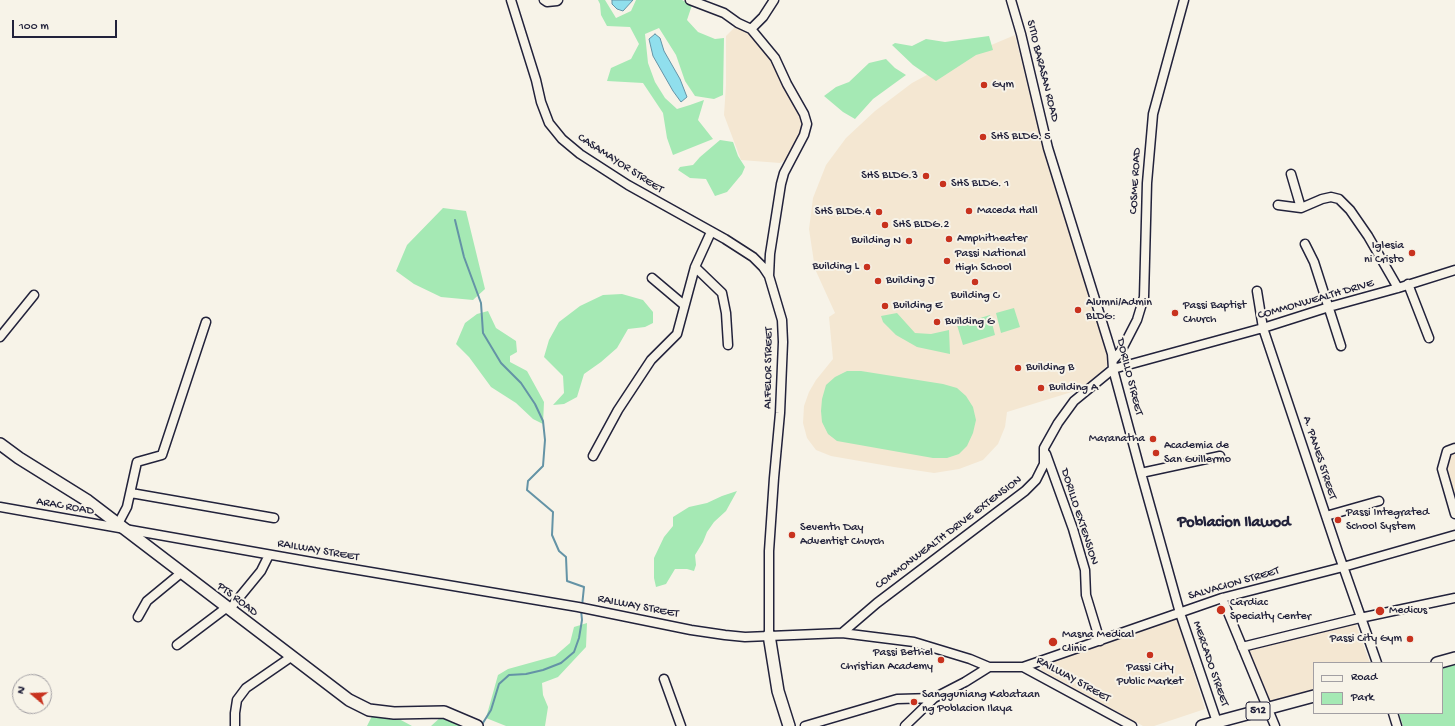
<!DOCTYPE html>
<style>
body{margin:0}
#map{position:relative;width:1455px;height:726px;overflow:hidden;background:#f7f3e8;font-family:"Gochi Hand",sans-serif}
canvas{display:block}
.legend{position:absolute;left:1313px;top:662px;width:130px;height:52px;box-sizing:border-box;background:#f7f3e8;border:1px solid #a29fa3;margin:0;padding:5px 7px;list-style:none;font-size:12px;color:#22223b}
.legend li{display:flex;align-items:center;gap:8px;height:20px}
.legend b{width:20px;border:1px solid #a29fa3}
.north{position:absolute;left:12px;top:674px;width:40px;height:40px;box-sizing:border-box;background:#f7f3e8;border:1px solid #a29fa3;border-radius:50%;rotate:289deg;font-size:11px;font-weight:700;line-height:16px;text-align:center;color:#22223b}
.north::after{content:'';display:block;margin:auto;width:14px;height:18px;background:#c8321e;clip-path:polygon(50% 0,100% 100%,50% 72%,0 100%)}
.scale{position:absolute;left:12px;top:20px;width:105px;height:18px;box-sizing:border-box;border:2px solid #22223b;border-top:0;padding-left:5px;font-size:12px;line-height:14px;white-space:nowrap;color:#22223b;-webkit-text-stroke:3px #f7f3e8;paint-order:stroke}
</style>
<div id="map">
<canvas width="1455" height="726"></canvas>
<ul class="legend">
<li><b style="height:5px;background:#f7f3e8"></b>Road</li>
<li><b style="height:11px;background:#a5e9b4"></b>Park</li>
</ul>
<div class="north">N</div>
<div class="scale">100 m</div>
</div>
<script>
const g = document.querySelector('canvas').getContext('2d');
g.lineJoin = 'round';
function fillPath(path, color) {
  g.fillStyle = color;
  g.fill(path, 'evenodd');
}
function shape(rows) {
  const path = new Path2D();
  for (const r of rows) {
    path.moveTo(r[0], r[1]);
    for (let i = 2; i < r.length; i += 2) path.lineTo(r[i], r[i + 1]);
  }
  return path;
}
function trace(path, color, width, dash) {
  g.strokeStyle = color;
  g.lineWidth = width;
  g.lineCap = dash ? 'butt' : 'round';
  g.setLineDash(dash || []);
  g.stroke(path);
}
function label(font, color, halo, rows, align = 'center') {
  g.font = font + ' "Gochi Hand",sans-serif';
  g.lineWidth = 4;
  g.setLineDash([]);
  g.textBaseline = 'middle';
  g.strokeStyle = halo;
  g.fillStyle = color;
  for (const [text, x, y, turn = 0] of rows) {
    g.save();
    g.translate(x, y);
    g.rotate((+turn || 0) * Math.PI / 180);
    g.textAlign = isNaN(turn) ? turn : align;
    if (halo) g.strokeText(text, 0, 0);
    g.fillText(text, 0, 0);
    g.restore();
  }
}
fillPath(shape([
 [735,27,749,33,775,63,802,116,804,126,790,158,780,163,741,160,724,115,726,85,726,36],
 [1015,35,1046,160,1064,207,1091,296,1097,322,1100,326,1110,363,1093,379,1075,391,1007,412,1005,427,998,444,983,460,959,469,934,473,894,467,831,456,816,450,807,438,803,423,804,406,809,392,816,380,833,359,829,317,835,313,815,269,809,229,813,198,826,165,846,138,875,111,912,83,951,62],
 [1455,451,1455,497,1446,461,1451,452],
 [1177,618,1205,709,1154,726,1143,726,1041,670,1043,662],
 [1355,622,1370,663,1314,663,1314,689,1270,701,1249,651]
]), '#f4e7d2');
fillPath(shape([
 [598,0,605,0,616,18,631,11,636,0,682,0,692,5,687,20,698,32,715,39,724,38,723,95,714,99,695,96,685,81,676,55,659,28,645,34,648,63,655,82,665,98,677,109,690,105,704,100,698,120,713,139,673,155,667,138,663,113,643,83,607,81,611,68,631,59,639,44,630,27,607,26,601,15,600,4],
 [989,36,993,50,976,55,936,81,913,65,892,45,895,43,912,46,926,39,945,42],
 [886,59,895,68,906,75,873,99,855,119,843,112,824,96,836,87,849,82,869,63],
 [720,140,733,142,738,156,745,167,742,174,727,192,715,196,706,179,690,178,678,170,680,167,693,165,700,157],
 [443,208,466,211,485,289,473,300,441,297,414,284,396,271,407,245],
 [622,294,643,300,653,312,653,323,645,327,628,329,617,348,601,362,584,374,577,397,564,404,553,405,564,393,563,376,544,357,549,340,559,322,580,306,603,295],
 [1014,308,1020,327,1001,333,996,313],
 [488,311,496,328,516,341,517,352,510,356,510,362,527,371,538,391,544,402,543,424,533,419,516,403,491,387,469,357,456,344,465,323,477,314],
 [897,313,915,333,931,334,949,330,950,354,917,347,896,335,883,322,881,316],
 [990,315,995,335,963,345,957,325],
 [847,371,861,371,943,384,957,388,966,396,973,407,976,420,973,433,967,446,959,454,947,458,933,458,837,441,828,434,822,422,821,411,822,399,826,385,835,377],
 [737,491,726,511,714,522,707,532,703,542,695,555,696,565,694,571,687,569,675,569,666,584,656,587,654,578,654,558,664,537,673,526,673,517,689,507,707,503,722,496],
 [587,623,586,647,558,677,542,683,543,695,548,707,545,726,506,726,486,718,498,675,508,669,555,656,570,643,574,627],
 [1455,664,1455,726,1403,726,1399,713,1442,713,1442,668],
 [386,712,412,726,367,726,372,716],
 [442,716,472,726,431,726]
]), '#a5e9b4');
const water = shape([
 [612,0,633,0,623,11,617,9,612,4,612,0],
 [655,34,660,38,664,51,680,79,687,97,681,102,673,91,653,56,649,39,655,34]
]);
fillPath(water, '#90dfed');
trace(water, '#6493a6', 1);
trace(shape([
 [455,220,464,257,481,303,483,333,501,363,521,383,535,404,543,421,545,440,543,466,528,481,527,490,553,512,552,535,559,551,566,557,567,581,584,587,582,606],
 [481,726,491,710,499,684,509,675,526,674,543,670,561,663,574,652,579,638,582,620,581,610]
]), '#6493a6', 2);
const minor = shape([
 [511,0,536,80,541,102,549,123,562,139,580,154,628,185,725,239,753,257,763,267,769,276],
 [544,0,547,2,557,1,558,0],
 [690,0,724,13,738,23,751,29,775,58,787,84,804,114,807,124,804,135,784,173,781,184,770,254,769,276,782,320,783,342,780,413,774,478,769,551,769,635],
 [1011,0,1021,34,1048,148,1112,354,1113,369,1141,473,1180,613,1217,722],
 [751,29,763,17,774,0],
 [1291,174,1301,208],
 [1278,205,1301,208,1322,199,1331,197,1339,199,1350,210,1368,236,1398,288],
 [1305,244,1314,262,1341,346],
 [695,267,722,293,726,313,728,345],
 [652,278,684,305],
 [1408,284,1429,338],
 [1257,291,1263,328,1338,552,1377,663],
 [0,337,34,295],
 [1113,360,1121,351,1137,320,1144,297,1147,183,1153,114,1184,0],
 [1455,448,1447,451,1442,469,1455,514],
 [1046,454,1073,529,1085,570,1086,595,1100,641],
 [593,456,618,410,651,360,677,334,695,267,711,232],
 [1141,473,1220,456],
 [131,493,274,518],
 [0,507,323,564,578,607,691,630,725,635,745,637,842,633,914,642,970,659,989,667,1023,667,1132,726],
 [1326,516,1379,501],
 [118,524,127,507,137,462,162,455,206,322],
 [1222,598,1275,726],
 [229,610,261,571,269,555],
 [138,617,147,601,181,573],
 [842,633,877,603,1025,491,1036,480,1044,464,1044,448,1058,423,1074,401,1113,369,1263,328,1329,307,1398,288,1455,270],
 [177,645,226,608],
 [1242,647,1360,618,1455,598],
 [1023,667,1222,598,1343,567,1455,535],
 [664,679,681,726],
 [1393,713,1397,726],
 [235,726,235,713,237,700,246,688,291,657],
 [805,726,897,699,934,698],
 [905,726,934,698,965,682,989,667]
]);
const major = shape([
 [0,444,19,458,88,501,349,700,369,710,394,713,444,712,477,726],
 [769,635,778,691,789,726],
 [1437,663,1455,658],
 [1202,726,1314,696]
]);
trace(minor, '#22223b', 11);
trace(major, '#22223b', 14);
trace(minor, '#f7f3e8', 8);
trace(major, '#f7f3e8', 11);
for (const [x, y, r, color] of [
 [984,85,4,"#c8321e"],
 [983,137,4,"#c8321e"],
 [926,176,4,"#c8321e"],
 [943,184,4,"#c8321e"],
 [969,211,4,"#c8321e"],
 [879,212,4,"#c8321e"],
 [885,225,4,"#c8321e"],
 [949,239,4,"#c8321e"],
 [909,241,4,"#c8321e"],
 [1412,253,4,"#c8321e"],
 [947,261,4,"#c8321e"],
 [867,267,4,"#c8321e"],
 [878,281,4,"#c8321e"],
 [975,282,4,"#c8321e"],
 [885,306,4,"#c8321e"],
 [1078,310,4,"#c8321e"],
 [1175,313,4,"#c8321e"],
 [937,322,4,"#c8321e"],
 [1018,368,4,"#c8321e"],
 [1041,388,4,"#c8321e"],
 [1153,439,4,"#c8321e"],
 [1156,453,4,"#c8321e"],
 [1338,520,4,"#c8321e"],
 [792,535,4,"#c8321e"],
 [1221,610,5,"#c8321e"],
 [1380,611,5,"#c8321e"],
 [1410,639,4,"#c8321e"],
 [1053,642,5,"#c8321e"],
 [1150,655,4,"#c8321e"],
 [941,660,4,"#c8321e"],
 [914,702,4,"#c8321e"]
]) {
  const dot = new Path2D();
  dot.arc(x, y, r, 0, 2 * Math.PI);
  g.fillStyle = color;
  g.fill(dot);
  trace(dot, '#f7f3e8', 1.5);
}
for (const [x, y, w] of [
 [1258,711,24]
]) {
  const box = new Path2D();
  box.roundRect(x - w / 2, y - 9, w, 18, 3);
  g.fillStyle = '#f7f3e8';
  g.fill(box);
  trace(box, '#22223b', 1);
}
label('bold 11px', '#22223b', null, [
 ["512",1258,711]
]);
label('12px', '#22223b', '#f7f3e8', [
 ["SITIO BARASAN ROAD",1042,71,76],
 ["CASAMAYOR STREET",620,164,33],
 ["COSME ROAD",1136,181,-87],
 ["COMMONWEALTH DRIVE",1316,300,-16],
 ["ALFELOR STREET",769,368,-89],
 ["DORILLO STREET",1129,377,76],
 ["A. PANES STREET",1319,458,72],
 ["ARAC ROAD",65,507,10],
 ["DORILLO EXTENSION",1079,517,72],
 ["COMMONWEALTH DRIVE EXTENSION",949,533,-37],
 ["RAILWAY STREET",318,551,10],
 ["SALVACION STREET",1234,584,-16],
 ["PTS ROAD",237,600,37],
 ["RAILWAY STREET",638,607,11],
 ["MERCADO STREET",1210,664,71],
 ["RAILWAY STREET",1073,680,29]
]);
label('12px', '#22223b', '#f7f3e8', [
 ["Gym",992,85],
 ["SHS BLDG. 5",991,137],
 ["SHS BLDG.3",918,176,"right"],
 ["SHS BLDG. 1",951,184],
 ["Maceda Hall",977,211],
 ["SHS BLDG.4",871,212,"right"],
 ["SHS BLDG.2",893,225],
 ["Amphitheater",957,239],
 ["Building N",901,241,"right"],
 ["Iglesia",1404,246,"right"],
 ["ni Cristo",1404,260,"right"],
 ["Passi National",955,254],
 ["High School",955,268],
 ["Building L",859,267,"right"],
 ["Building J",886,281],
 ["Building C",975,296,"center"],
 ["Alumni/Admin",1086,303],
 ["BLDG:",1086,317],
 ["Building E",893,306],
 ["Passi Baptist",1183,306],
 ["Church",1183,320],
 ["Building G",945,322],
 ["Building B",1026,368],
 ["Building A",1049,388],
 ["Maranatha",1145,439,"right"],
 ["Academia de",1164,446],
 ["San Guillermo",1164,460],
 ["Passi Integrated",1346,513],
 ["School System",1346,527],
 ["Seventh Day",800,528],
 ["Adventist Church",800,542],
 ["Cardiac",1230,603],
 ["Specialty Center",1230,617],
 ["Medicus",1389,611],
 ["Masna Medical",1062,635],
 ["Clinic",1062,649],
 ["Passi City Gym",1402,639,"right"],
 ["Passi Bethel",933,653,"right"],
 ["Christian Academy",933,667,"right"],
 ["Passi City",1150,668,"center"],
 ["Public Market",1150,682,"center"],
 ["Sangguniang Kabataan",922,695],
 ["ng Poblacion Ilaya",922,709]
], 'left');
label('bold 16px', '#22223b', '#f7f3e8', [
 ["Poblacion Ilawod",1234,524]
]);
</script>
